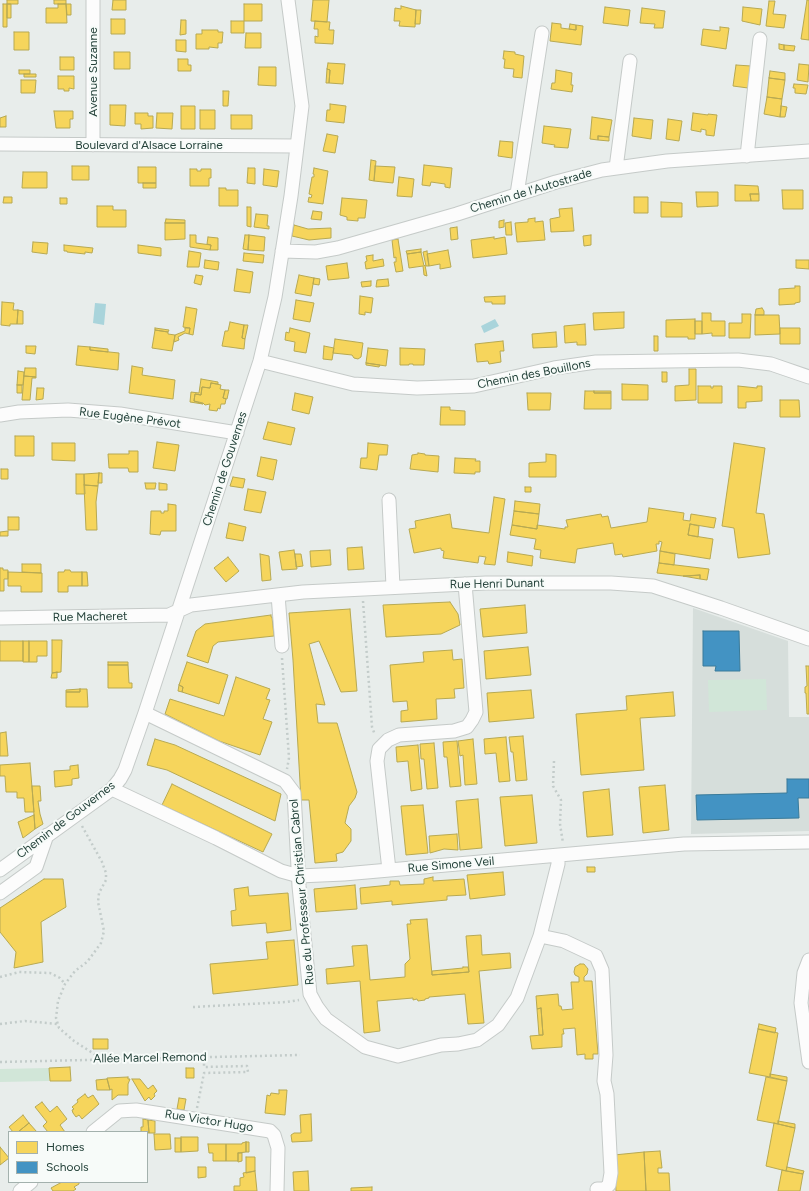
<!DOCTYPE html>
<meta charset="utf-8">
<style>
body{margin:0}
#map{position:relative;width:809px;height:1191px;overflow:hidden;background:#e8edeb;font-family:Figtree,sans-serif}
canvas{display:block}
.legend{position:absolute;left:8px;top:1131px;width:140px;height:52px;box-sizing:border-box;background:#f7fbf9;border:1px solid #a3b1ad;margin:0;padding:5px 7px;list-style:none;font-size:12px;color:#24423a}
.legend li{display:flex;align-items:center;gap:8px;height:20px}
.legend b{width:20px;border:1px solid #a3b1ad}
</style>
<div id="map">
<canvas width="809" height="1191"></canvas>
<ul class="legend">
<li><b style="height:11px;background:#f6d55c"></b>Homes</li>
<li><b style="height:11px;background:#4393c3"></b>Schools</li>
</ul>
</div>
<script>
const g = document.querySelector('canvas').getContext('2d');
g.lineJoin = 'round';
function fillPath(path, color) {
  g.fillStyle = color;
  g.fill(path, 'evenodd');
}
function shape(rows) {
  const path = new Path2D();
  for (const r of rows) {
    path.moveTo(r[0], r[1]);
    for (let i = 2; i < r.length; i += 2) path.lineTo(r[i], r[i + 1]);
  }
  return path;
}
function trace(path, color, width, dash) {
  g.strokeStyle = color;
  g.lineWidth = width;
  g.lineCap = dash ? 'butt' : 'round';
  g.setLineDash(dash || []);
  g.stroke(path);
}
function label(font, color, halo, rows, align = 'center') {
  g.font = font + ' Figtree,sans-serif';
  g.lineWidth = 4;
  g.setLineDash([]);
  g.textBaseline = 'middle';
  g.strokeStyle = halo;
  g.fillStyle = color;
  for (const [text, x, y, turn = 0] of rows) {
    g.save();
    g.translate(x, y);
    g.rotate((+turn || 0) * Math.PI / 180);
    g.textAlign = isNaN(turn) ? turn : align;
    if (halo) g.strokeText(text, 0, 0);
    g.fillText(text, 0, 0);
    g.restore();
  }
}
fillPath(shape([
 [693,608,788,641,789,717,809,717,809,831,691,834]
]), '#d6dedb');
fillPath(shape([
 [766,679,767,710,709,712,708,680],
 [49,1068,49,1081,0,1082,0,1069]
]), '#d1e6d8');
fillPath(shape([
 [95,303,106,304,104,325,93,323],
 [495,319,499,326,484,333,481,326]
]), '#a9d4db');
const homes = shape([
 [7,0,18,0,18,4,7,4,7,0],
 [54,0,66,0,66,4,54,4,54,0],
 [113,0,126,0,126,10,112,10,113,0],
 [313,0,329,0,327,22,311,21,313,0],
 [807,0,809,0,809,40,801,39,807,0],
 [769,1,775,1,773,14,786,15,784,28,766,26,769,1],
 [3,4,7,4,7,27,3,27,3,4],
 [7,4,11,4,11,18,7,18,7,4],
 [58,4,66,4,67,23,46,23,46,8,58,8,58,4],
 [66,4,71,4,71,15,67,15,66,4],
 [244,4,262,4,262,21,244,21,244,4],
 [401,6,416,10,415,27,399,26,400,21,394,21,395,8,401,9,401,6],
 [605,7,630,10,628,26,603,23,605,7],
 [743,7,762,9,760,25,742,21,743,7],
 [642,8,665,11,663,28,654,28,655,24,640,23,642,8],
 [416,10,421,10,420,24,415,24,416,10],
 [111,19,125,19,125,34,111,34,111,19],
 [181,20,186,20,186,34,180,35,181,20],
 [231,21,244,21,244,33,231,33,231,21],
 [315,21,330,22,329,30,334,30,333,44,315,43,315,36,318,37,318,29,314,29,315,21],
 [552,23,561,24,561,28,576,30,576,25,583,26,581,45,550,41,552,23],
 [570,24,576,25,576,30,569,29,570,24],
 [720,27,729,28,726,49,701,45,703,29,720,31,720,27],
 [202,30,218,30,218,32,223,32,222,43,218,43,218,48,209,47,209,49,196,49,196,34,202,34,202,30],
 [14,32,29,32,29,50,14,50,14,32],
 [246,33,261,33,261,48,245,48,246,33],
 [176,40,186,40,186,52,176,51,176,40],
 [779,44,784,45,784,50,779,49,779,44],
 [784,45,795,46,794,51,784,50,784,45],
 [504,51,515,52,515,54,524,56,522,78,513,77,514,69,504,68,505,59,503,59,504,51],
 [114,52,130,52,130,69,114,69,114,52],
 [60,57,74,57,74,70,60,70,60,57],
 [178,59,188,59,188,65,191,65,191,71,178,71,178,59],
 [328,63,345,64,343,84,329,83,330,70,327,69,328,63],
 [799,64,809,65,808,82,797,80,799,64],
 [736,65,751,66,748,88,733,86,736,65],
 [259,67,276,67,276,86,258,85,259,67],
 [327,69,330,70,329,83,326,83,327,69],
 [19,70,30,70,30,74,19,74,19,70],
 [556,70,572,73,571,85,573,85,572,92,551,89,552,83,555,83,556,70],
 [770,71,785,73,785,80,769,78,770,71],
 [24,74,36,74,36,77,24,77,24,74],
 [58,76,74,76,74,89,69,88,69,91,64,91,64,89,58,89,58,76],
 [769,78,785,80,782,99,767,97,769,78],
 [21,80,36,80,35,93,21,93,21,80],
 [794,84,808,85,806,94,795,93,795,88,793,88,794,84],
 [223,91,229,91,228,106,223,106,223,91],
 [767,97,782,99,780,117,764,114,767,97],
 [330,104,346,106,344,123,326,121,327,110,330,110,330,104],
 [110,105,126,105,125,126,110,125,110,105],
 [181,106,195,106,195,129,181,129,181,106],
 [781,106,787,107,785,117,780,117,781,106],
 [200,110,215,110,215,129,200,129,200,110],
 [54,111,73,111,73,119,70,119,70,128,56,128,54,111],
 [135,113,148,113,148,116,153,116,153,128,141,129,141,124,135,124,135,113],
 [157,113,173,113,172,129,156,128,157,113],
 [693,113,708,115,708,114,717,115,714,136,706,135,706,130,701,129,701,132,691,130,693,113],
 [231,115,252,115,252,129,231,129,231,115],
 [6,116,6,127,0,127,0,118,6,116],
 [592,117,612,120,609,137,598,136,598,140,590,139,592,117],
 [634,118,653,120,651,139,632,136,634,118],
 [668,119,682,121,679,141,666,139,668,119],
 [544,126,571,129,568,148,554,147,555,145,542,143,544,126],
 [327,134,338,136,335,153,323,151,327,134],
 [598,136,609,137,609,141,598,140,598,136],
 [500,141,513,142,512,158,498,156,500,141],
 [371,160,376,161,374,181,369,180,371,160],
 [424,165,452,168,450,188,445,187,445,184,431,182,430,186,422,185,424,165],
 [72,166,89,166,89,180,72,180,72,166],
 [375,166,395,167,393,183,374,181,375,166],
 [138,167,156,167,156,183,138,183,138,167],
 [248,168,255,168,255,184,247,183,248,168],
 [314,168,328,171,323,204,308,202,309,197,311,198,312,195,309,194,312,177,314,177,314,174,313,174,314,168],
 [190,169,197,169,197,171,201,171,201,169,211,169,211,178,209,178,209,186,190,186,190,169],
 [264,169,279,171,277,187,263,185,264,169],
 [23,172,47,172,47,188,22,188,23,172],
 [399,177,414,179,412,197,397,196,399,177],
 [143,183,156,183,156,188,143,188,143,183],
 [735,185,758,186,759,194,750,194,751,201,735,201,735,185],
 [219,188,226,188,226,190,238,190,238,206,219,206,219,188],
 [782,190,803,190,803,209,783,209,782,190],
 [696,192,718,192,718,206,697,207,696,192],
 [750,194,759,194,759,201,751,201,750,194],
 [4,197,12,197,12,203,3,203,4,197],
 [634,197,648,197,648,213,634,213,634,197],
 [60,198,67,198,67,204,60,204,60,198],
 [342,198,367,200,365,218,358,218,358,221,347,220,347,217,340,215,342,198],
 [661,202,682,203,682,217,661,217,661,202],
 [97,206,113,206,113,210,126,210,126,227,97,227,97,206],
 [247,207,251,207,251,227,247,226,247,207],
 [572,208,574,231,551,232,550,219,560,217,559,209,572,208],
 [313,211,322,212,321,220,311,219,313,211],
 [256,214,268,215,267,226,269,226,269,229,254,227,256,214],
 [535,218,535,222,543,221,545,240,517,242,515,223,528,222,528,219,535,218],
 [166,219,185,220,185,223,165,223,166,219],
 [504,220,504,227,499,228,499,221,504,220],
 [511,222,512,235,506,235,505,223,511,222],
 [165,223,185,223,185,239,165,240,165,223],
 [294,225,308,229,331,228,331,238,309,240,292,236,294,225],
 [457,227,458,239,451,240,450,228,457,227],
 [190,235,196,235,196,243,211,245,210,250,190,247,190,235],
 [245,235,249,235,248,250,243,249,245,235],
 [249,235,265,237,264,251,248,250,249,235],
 [591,235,591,245,584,246,583,236,591,235],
 [208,237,218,238,218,250,210,250,211,245,207,244,208,237],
 [494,237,494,239,505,237,507,254,473,258,471,240,494,237],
 [398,239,403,271,396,272,394,262,396,262,396,257,394,258,392,240,398,239],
 [33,242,48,243,47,254,32,252,33,242],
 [64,245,93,248,92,253,85,252,85,254,67,252,67,251,64,251,64,245],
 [138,245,161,248,161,256,138,253,138,245],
 [421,249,421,252,407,254,406,251,421,249],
 [448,250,451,267,440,269,440,264,429,266,427,254,448,250],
 [189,251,201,253,199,267,187,267,189,251],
 [427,251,429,266,426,266,423,252,427,251],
 [421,252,424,266,425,265,427,276,424,275,423,266,409,268,407,254,421,252],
 [244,253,264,255,263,263,243,261,244,253],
 [373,255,373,261,383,259,384,266,366,269,365,262,367,261,366,256,373,255],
 [205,260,219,262,218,270,204,268,205,260],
 [796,260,809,260,809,269,796,268,796,260],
 [347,263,349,278,328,280,326,266,347,263],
 [237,269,253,272,250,293,234,291,237,269],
 [196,275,203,276,201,285,194,283,196,275],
 [299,275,314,278,311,296,295,293,299,275],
 [314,278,320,279,319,285,313,284,314,278],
 [388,279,389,286,376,287,377,280,388,279],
 [371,281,371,286,362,287,361,282,371,281],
 [795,286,800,286,800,302,795,303,795,304,779,305,779,289,795,288,795,286],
 [360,296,373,298,371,313,365,312,365,315,359,314,360,296],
 [505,296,505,304,492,304,492,302,485,302,484,297,505,296],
 [296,300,314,303,310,322,293,319,296,300],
 [2,302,14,303,13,310,18,310,17,324,10,324,10,326,1,325,2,302],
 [186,307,197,309,193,335,189,334,190,328,183,327,186,307],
 [762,308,764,311,764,315,755,315,756,309,762,308],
 [18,310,23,311,23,324,17,324,18,310],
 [624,312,624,328,594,330,593,313,624,312],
 [702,313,711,313,711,321,725,321,725,336,712,336,712,333,702,334,702,313],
 [742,314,751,314,750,338,729,338,729,323,742,323,742,314],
 [755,315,779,315,780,334,755,335,755,315],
 [695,319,695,339,688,339,688,337,666,337,666,320,695,319],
 [695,321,702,321,702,334,695,334,695,321],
 [230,322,244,325,242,338,245,339,244,349,222,346,225,331,228,331,230,322],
 [585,324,586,345,577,345,577,342,565,343,564,326,585,324],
 [244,325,248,325,245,339,242,338,244,325],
 [155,328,169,330,168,332,155,330,155,328],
 [185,328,190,328,189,334,185,333,178,337,179,340,174,342,175,335,185,331,185,328],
 [290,328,310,333,306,353,294,351,295,342,285,340,286,332,289,333,290,328],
 [780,328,800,328,800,344,780,344,780,328],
 [155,330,168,332,168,334,175,335,172,351,152,348,155,330],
 [556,332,557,347,533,348,532,334,556,332],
 [654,336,658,336,658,351,654,351,654,336],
 [335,339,363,343,361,357,358,359,354,358,352,355,333,353,335,339],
 [503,341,504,351,500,351,501,362,489,364,488,361,477,362,475,344,503,341],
 [26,346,36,346,35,354,26,353,26,346],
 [78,346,90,347,90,350,119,353,118,370,76,365,78,346],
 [324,346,334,348,332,360,323,359,324,346],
 [90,347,108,349,108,352,90,350,90,347],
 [368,348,388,350,386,366,366,363,368,348],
 [400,348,425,349,424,365,413,365,413,364,409,364,409,365,400,365,400,348],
 [366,363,380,365,379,367,366,365,366,363],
 [132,366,143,368,142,375,175,380,173,399,129,393,132,366],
 [25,368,36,368,36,377,24,376,25,368],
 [689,369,696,369,696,400,675,401,675,386,689,385,689,369],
 [18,371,24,372,23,385,17,385,18,371],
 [662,372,667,372,667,382,662,382,662,372],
 [24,376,36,377,36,378,32,378,30,400,22,400,24,376],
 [201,379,218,382,218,384,211,383,210,388,202,387,201,395,195,394,194,401,203,404,190,402,191,392,199,393,201,379],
 [211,383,221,385,220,389,225,390,223,398,226,399,225,404,221,404,220,409,218,408,217,411,209,410,210,404,205,405,203,403,194,401,195,394,201,395,202,387,210,388,211,383],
 [622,384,648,385,648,400,622,400,622,384],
 [17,385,22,385,22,393,17,393,17,385],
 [698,386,711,386,711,388,713,388,713,386,722,386,722,403,698,403,698,386],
 [738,386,757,388,757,386,762,386,762,401,746,402,746,408,738,408,738,386],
 [37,388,44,388,43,399,36,400,37,388],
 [225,390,229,390,227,399,223,398,225,390],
 [585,391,594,391,594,393,611,393,611,409,584,409,585,391],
 [594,391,611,391,611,393,594,393,594,391],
 [295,393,313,397,309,414,292,410,295,393],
 [527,393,551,393,550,410,528,410,527,393],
 [780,400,799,400,800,417,780,417,780,400],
 [441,407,450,407,450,410,465,411,465,425,440,425,441,407],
 [268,422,295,428,291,445,263,439,268,422],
 [15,436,34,436,34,456,15,456,15,436],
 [157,442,179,445,175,471,153,468,157,442],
 [52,443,75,443,75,461,52,460,52,443],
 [368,443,388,445,387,455,379,455,377,470,360,468,361,458,367,458,368,443],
 [734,443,765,448,756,513,764,514,770,554,738,558,734,528,722,526,734,443],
 [129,451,138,451,138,472,129,472,128,468,109,468,108,454,129,454,129,451],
 [418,453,425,454,425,455,439,456,438,472,410,469,412,455,418,454,418,453],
 [546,454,556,455,556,477,529,477,529,463,546,462,546,454],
 [261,457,277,460,273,480,257,476,261,457],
 [455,458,476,459,475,461,480,461,480,472,475,472,475,474,454,473,455,458],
 [1,469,8,469,8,479,1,479,1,469],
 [99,473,102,473,102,483,98,483,99,473],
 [99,473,98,486,84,485,84,474,99,473],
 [76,474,84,474,85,494,76,494,76,474],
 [233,477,245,479,243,488,230,486,233,477],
 [145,483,156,483,155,489,146,489,145,483],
 [159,483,167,484,167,490,159,490,159,483],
 [84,485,98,486,96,502,97,530,86,530,84,485],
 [525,487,531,487,531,492,525,492,525,487],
 [248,489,266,492,261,513,244,510,248,489],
 [494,497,505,499,495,565,484,564,486,557,479,556,478,563,443,558,444,551,441,550,441,548,414,553,409,529,416,528,415,521,450,514,452,528,489,533,494,497],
 [515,501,540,504,539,514,514,511,515,501],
 [168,504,176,505,176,531,161,531,160,535,150,534,151,511,161,511,161,513,164,513,164,511,168,511,168,504],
 [649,508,684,513,683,520,690,521,691,514,716,518,714,528,690,524,688,535,713,539,710,559,660,551,662,542,659,541,659,544,656,544,657,551,623,557,622,554,615,555,613,543,577,549,575,563,540,558,541,550,534,549,536,539,510,535,512,525,537,529,537,525,565,529,565,527,568,527,566,520,601,514,602,517,608,516,611,528,647,522,649,508],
 [514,511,539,514,537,529,512,525,514,511],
 [8,517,19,517,19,530,8,530,8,517],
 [229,523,246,527,243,541,226,538,229,523],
 [690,524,699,526,698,537,688,535,690,524],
 [8,531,8,536,0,536,0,532,8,531],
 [362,547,364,569,348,570,347,548,362,547],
 [294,550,297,569,282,570,279,552,294,550],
 [330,550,331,565,311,567,310,551,330,550],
 [660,551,675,554,674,565,659,563,660,551],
 [508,552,533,556,532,566,507,562,508,552],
 [260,554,269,556,271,580,262,581,260,554],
 [295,554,301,554,303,566,296,567,295,554],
 [228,557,239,571,226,582,214,568,228,557],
 [659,563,709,569,707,580,700,579,700,575,683,576,657,573,659,563],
 [22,564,41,564,41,573,22,572,22,564],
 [0,568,3,568,3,570,8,570,8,579,4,579,4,591,0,591,0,568],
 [65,570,70,570,71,572,82,572,82,586,68,586,68,592,58,592,58,572,64,572,65,570],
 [8,572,42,573,42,592,21,592,21,586,8,586,8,572],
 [82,572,87,572,88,586,82,586,82,572],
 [700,575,700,579,683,576,689,576,700,575],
 [450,602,458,614,460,625,441,634,386,637,383,605,450,602],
 [525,605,527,633,483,637,480,609,525,605],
 [350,609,357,691,341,692,319,641,309,644,325,705,316,704,318,723,337,723,357,792,355,798,349,806,345,823,351,829,351,841,343,852,336,854,337,861,315,863,309,800,301,800,293,660,289,613,350,609],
 [271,615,271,617,272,617,274,636,218,642,213,646,208,663,187,656,196,631,205,624,271,615],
 [52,640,62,640,61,672,52,673,52,640],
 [0,641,23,641,23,661,0,661,0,641],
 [23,641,29,641,29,662,23,662,23,641],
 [29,641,47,641,47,656,37,656,37,662,29,662,29,641],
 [528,647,531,675,486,679,484,651,528,647],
 [452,650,453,660,462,659,464,688,454,689,455,698,436,699,437,719,401,722,401,711,408,710,407,701,393,702,390,665,424,662,423,652,452,650],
 [108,662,128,662,128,665,108,665,108,662],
 [187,662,228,675,219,704,182,692,183,687,179,685,187,662],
 [108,665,128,665,129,683,132,683,132,688,108,688,108,665],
 [806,666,809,666,809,714,807,714,806,693,805,693,805,687,807,686,806,666],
 [57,672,57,678,51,678,52,673,57,672],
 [236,677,270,689,266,699,270,700,263,719,272,722,260,755,219,741,165,714,170,699,224,716,236,677],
 [179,685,183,687,182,692,178,691,179,685],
 [80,689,80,692,66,692,66,690,80,689],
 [80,689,87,689,88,707,66,707,66,692,80,692,80,689],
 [531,690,534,718,489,722,487,693,531,690],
 [673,692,675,716,640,718,644,770,581,775,576,714,627,710,626,696,673,692],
 [6,732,8,756,0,756,0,733,6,732],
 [523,736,527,780,516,781,513,752,511,752,509,737,523,736],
 [506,737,510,781,499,782,496,753,485,754,484,739,506,737],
 [155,739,175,745,281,794,275,821,167,770,147,765,155,739],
 [473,739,477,784,465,785,463,755,460,756,458,741,473,739],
 [457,741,461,786,450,787,447,757,444,757,443,742,457,741],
 [434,743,438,788,427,789,424,759,421,759,420,744,434,743],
 [418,745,422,789,411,791,408,761,397,762,396,747,418,745],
 [30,763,34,812,25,812,24,798,17,798,17,792,6,792,5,776,0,776,0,765,30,763],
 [78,765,79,778,72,779,72,785,55,787,54,771,70,770,70,766,78,765],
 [172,784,272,834,263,852,162,805,172,784],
 [665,785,669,830,643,833,639,787,665,785],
 [32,786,40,786,41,801,38,801,40,814,43,824,35,829,32,786],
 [609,789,613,835,587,837,583,792,609,789],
 [532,795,537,843,505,846,500,797,532,795],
 [478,799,482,848,460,850,456,801,478,799],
 [423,805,428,853,406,855,401,806,423,805],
 [34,815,35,829,23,838,18,822,34,815],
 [457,834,458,850,444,849,430,853,429,836,457,834],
 [587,867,595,867,595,872,587,872,587,867],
 [503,872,505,895,470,899,467,875,503,872],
 [433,877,433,881,464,879,466,895,447,896,447,900,392,905,392,901,361,904,360,888,390,885,390,881,399,881,400,885,424,884,424,879,433,877],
 [44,879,63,879,66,907,41,922,43,962,14,968,16,952,0,932,0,908,44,879],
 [355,885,357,909,316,912,314,889,355,885],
 [248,887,249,896,288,893,291,930,267,933,266,923,232,926,231,911,236,910,234,889,248,887],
 [427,919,432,975,469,972,466,936,481,935,482,955,510,953,511,968,479,971,484,1023,468,1024,465,994,429,997,429,998,425,999,425,1000,418,1001,417,999,413,1000,413,998,377,1001,380,1031,364,1033,360,981,327,984,326,969,354,966,352,946,367,945,370,980,405,977,405,964,410,959,407,924,411,924,410,920,427,919],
 [294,940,298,985,213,994,210,964,268,959,266,942,294,940],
 [580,964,584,964,588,969,587,974,584,977,584,981,592,981,598,1054,593,1054,593,1059,585,1059,585,1054,577,1055,575,1028,563,1029,564,1034,562,1034,562,1047,532,1049,530,1036,543,1035,541,1008,537,1009,536,996,558,994,559,1006,561,1006,562,1010,573,1009,571,982,579,982,579,977,575,975,574,972,575,967,580,964],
 [463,967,468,967,469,972,432,975,432,971,463,968,463,967],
 [541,1008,543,1035,539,1035,537,1009,541,1008],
 [759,1024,776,1028,775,1033,758,1029,759,1024],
 [758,1029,778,1033,770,1077,749,1073,758,1029],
 [93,1039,108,1039,108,1049,93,1049,93,1039],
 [70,1067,71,1081,50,1081,49,1068,70,1067],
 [186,1068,194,1068,194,1078,186,1078,186,1068],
 [770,1074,787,1077,787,1081,770,1077,770,1074],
 [128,1077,128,1079,130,1079,128,1084,128,1095,118,1095,112,1100,112,1089,110,1090,107,1078,128,1077],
 [766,1077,787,1081,778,1124,757,1120,766,1077],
 [107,1079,110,1090,97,1090,96,1080,107,1079],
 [132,1079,140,1079,148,1089,153,1085,157,1091,154,1094,155,1096,151,1100,149,1097,145,1101,132,1079],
 [279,1090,287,1090,285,1115,265,1113,267,1095,270,1096,271,1093,279,1094,279,1090],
 [85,1094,88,1098,93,1095,99,1104,82,1119,79,1115,76,1117,73,1113,72,1110,74,1109,72,1107,78,1102,77,1100,85,1094],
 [179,1098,186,1099,184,1110,177,1109,179,1098],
 [42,1102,50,1112,57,1106,67,1119,60,1125,65,1132,48,1132,43,1126,47,1122,35,1107,42,1102],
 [311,1114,312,1141,292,1142,291,1135,294,1133,301,1133,300,1115,311,1114],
 [23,1115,29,1123,18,1132,13,1132,9,1127,23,1115],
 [143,1119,148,1120,149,1133,141,1132,141,1127,143,1127,143,1119],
 [148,1120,155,1121,155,1133,149,1133,148,1120],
 [778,1121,795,1124,795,1128,778,1124,778,1121],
 [29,1123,37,1132,18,1132,29,1123],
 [774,1123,795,1128,786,1171,766,1166,774,1123],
 [154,1134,170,1134,171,1149,155,1150,154,1134],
 [181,1137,198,1137,198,1151,181,1152,181,1137],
 [175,1138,181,1138,181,1152,175,1152,175,1138],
 [246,1142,246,1152,238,1153,238,1161,226,1161,226,1144,242,1144,242,1143,246,1142],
 [246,1142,249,1142,249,1152,246,1152,246,1142],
 [208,1144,226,1144,226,1161,213,1161,213,1153,209,1153,208,1144],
 [0,1147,9,1158,0,1165,0,1147],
 [660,1151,662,1168,658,1168,658,1173,669,1173,670,1191,646,1191,644,1152,660,1151],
 [644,1152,646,1191,616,1191,614,1155,644,1152],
 [238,1153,242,1153,242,1161,238,1162,238,1153],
 [246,1157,255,1157,255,1171,246,1173,246,1157],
 [198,1167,206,1167,206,1177,198,1178,198,1167],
 [787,1167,804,1171,803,1174,786,1171,787,1167],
 [782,1170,803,1174,800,1191,778,1191,782,1170],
 [255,1171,257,1191,234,1191,234,1186,240,1186,240,1178,244,1177,243,1173,255,1171],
 [308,1171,309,1191,294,1191,293,1172,308,1171],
 [62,1182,79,1182,79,1184,74,1187,76,1189,73,1191,53,1191,51,1188,62,1182],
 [372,1187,372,1191,351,1191,351,1188,372,1187]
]);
fillPath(homes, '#f6d55c');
trace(homes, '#b7a952', 1);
const schools = shape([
 [703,631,739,631,740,671,715,671,716,666,703,666,703,631],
 [787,779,809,779,809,798,798,798,799,818,697,820,696,795,787,793,787,779]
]);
fillPath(schools, '#4393c3');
trace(schools, '#3a7b9a', 1);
const minor = shape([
 [0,144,297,146],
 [93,145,93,0],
 [747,156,760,39],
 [616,168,630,61],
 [517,194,542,33],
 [282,251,316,252,338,248,457,214,556,182,602,170,667,161,809,151],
 [260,361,353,384,417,388,474,386,554,368,596,362,738,360,771,364,809,377],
 [0,415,19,412,68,410,120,414,237,433],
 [389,500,393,587],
 [278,595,282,646],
 [0,618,169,615,191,605,303,592,486,583,611,583,653,586,721,608,809,639],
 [145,713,285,781,294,793,299,886,310,994,317,1007,326,1019,365,1047,398,1056,441,1045,458,1044,477,1040,498,1025,517,998,540,936,558,864,558,856],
 [112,789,216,838,281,871,299,876,344,874,684,844,809,842],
 [0,870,112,789,120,779,125,770,145,713,260,361,275,297,291,196,302,106,288,0],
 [389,870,377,761,379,749,388,740,399,735,454,731,467,727,472,720,476,712,465,584],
 [0,893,36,867,47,835],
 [540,936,564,941,596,956,602,970,606,1055,604,1081,607,1094,611,1173,609,1185,604,1189,597,1189],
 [809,960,804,973,801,1003,809,1062],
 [93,1132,119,1111,136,1110,270,1131,274,1135,278,1148,277,1191],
 [20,1191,31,1182]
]);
trace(minor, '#c5cac8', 15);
trace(shape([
 [363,601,372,727,375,735],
 [282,658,289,758,287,769],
 [554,761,553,786,561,800,560,824,563,843],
 [82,826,102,862,106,873,106,880,99,893,98,902,104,931,101,943,93,954,87,962,75,971,65,984,58,1001,56,1018,59,1028,74,1041,102,1059],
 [0,977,19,972,50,973,60,978,65,984],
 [193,1007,287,1002,299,1000],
 [0,1024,25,1021,58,1024],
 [0,1062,300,1055],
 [197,1108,204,1073,248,1072,247,1066,204,1067,204,1057]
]), '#c3ccca', 2.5, [2, 3]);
trace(minor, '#fcfcfc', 13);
label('12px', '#24423a', '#f7fbf9', [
 ["Avenue Suzanne",93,72,-90],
 ["Boulevard d'Alsace Lorraine",149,145],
 ["Chemin de l'Autostrade",531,191,-17],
 ["Chemin des Bouillons",534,374,-11],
 ["Rue Eugène Prévot",130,418,7],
 ["Chemin de Gouvernes",225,469,-72],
 ["Rue Henri Dunant",497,584,-1],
 ["Rue Macheret",90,617,-1],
 ["Chemin de Gouvernes",66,820,-37],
 ["Rue Simone Veil",451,865,-5],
 ["Rue du Professeur Christian Cabrol",302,892,-95],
 ["Allée Marcel Remond",150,1058,-1],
 ["Rue Victor Hugo",209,1121,9]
]);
</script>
